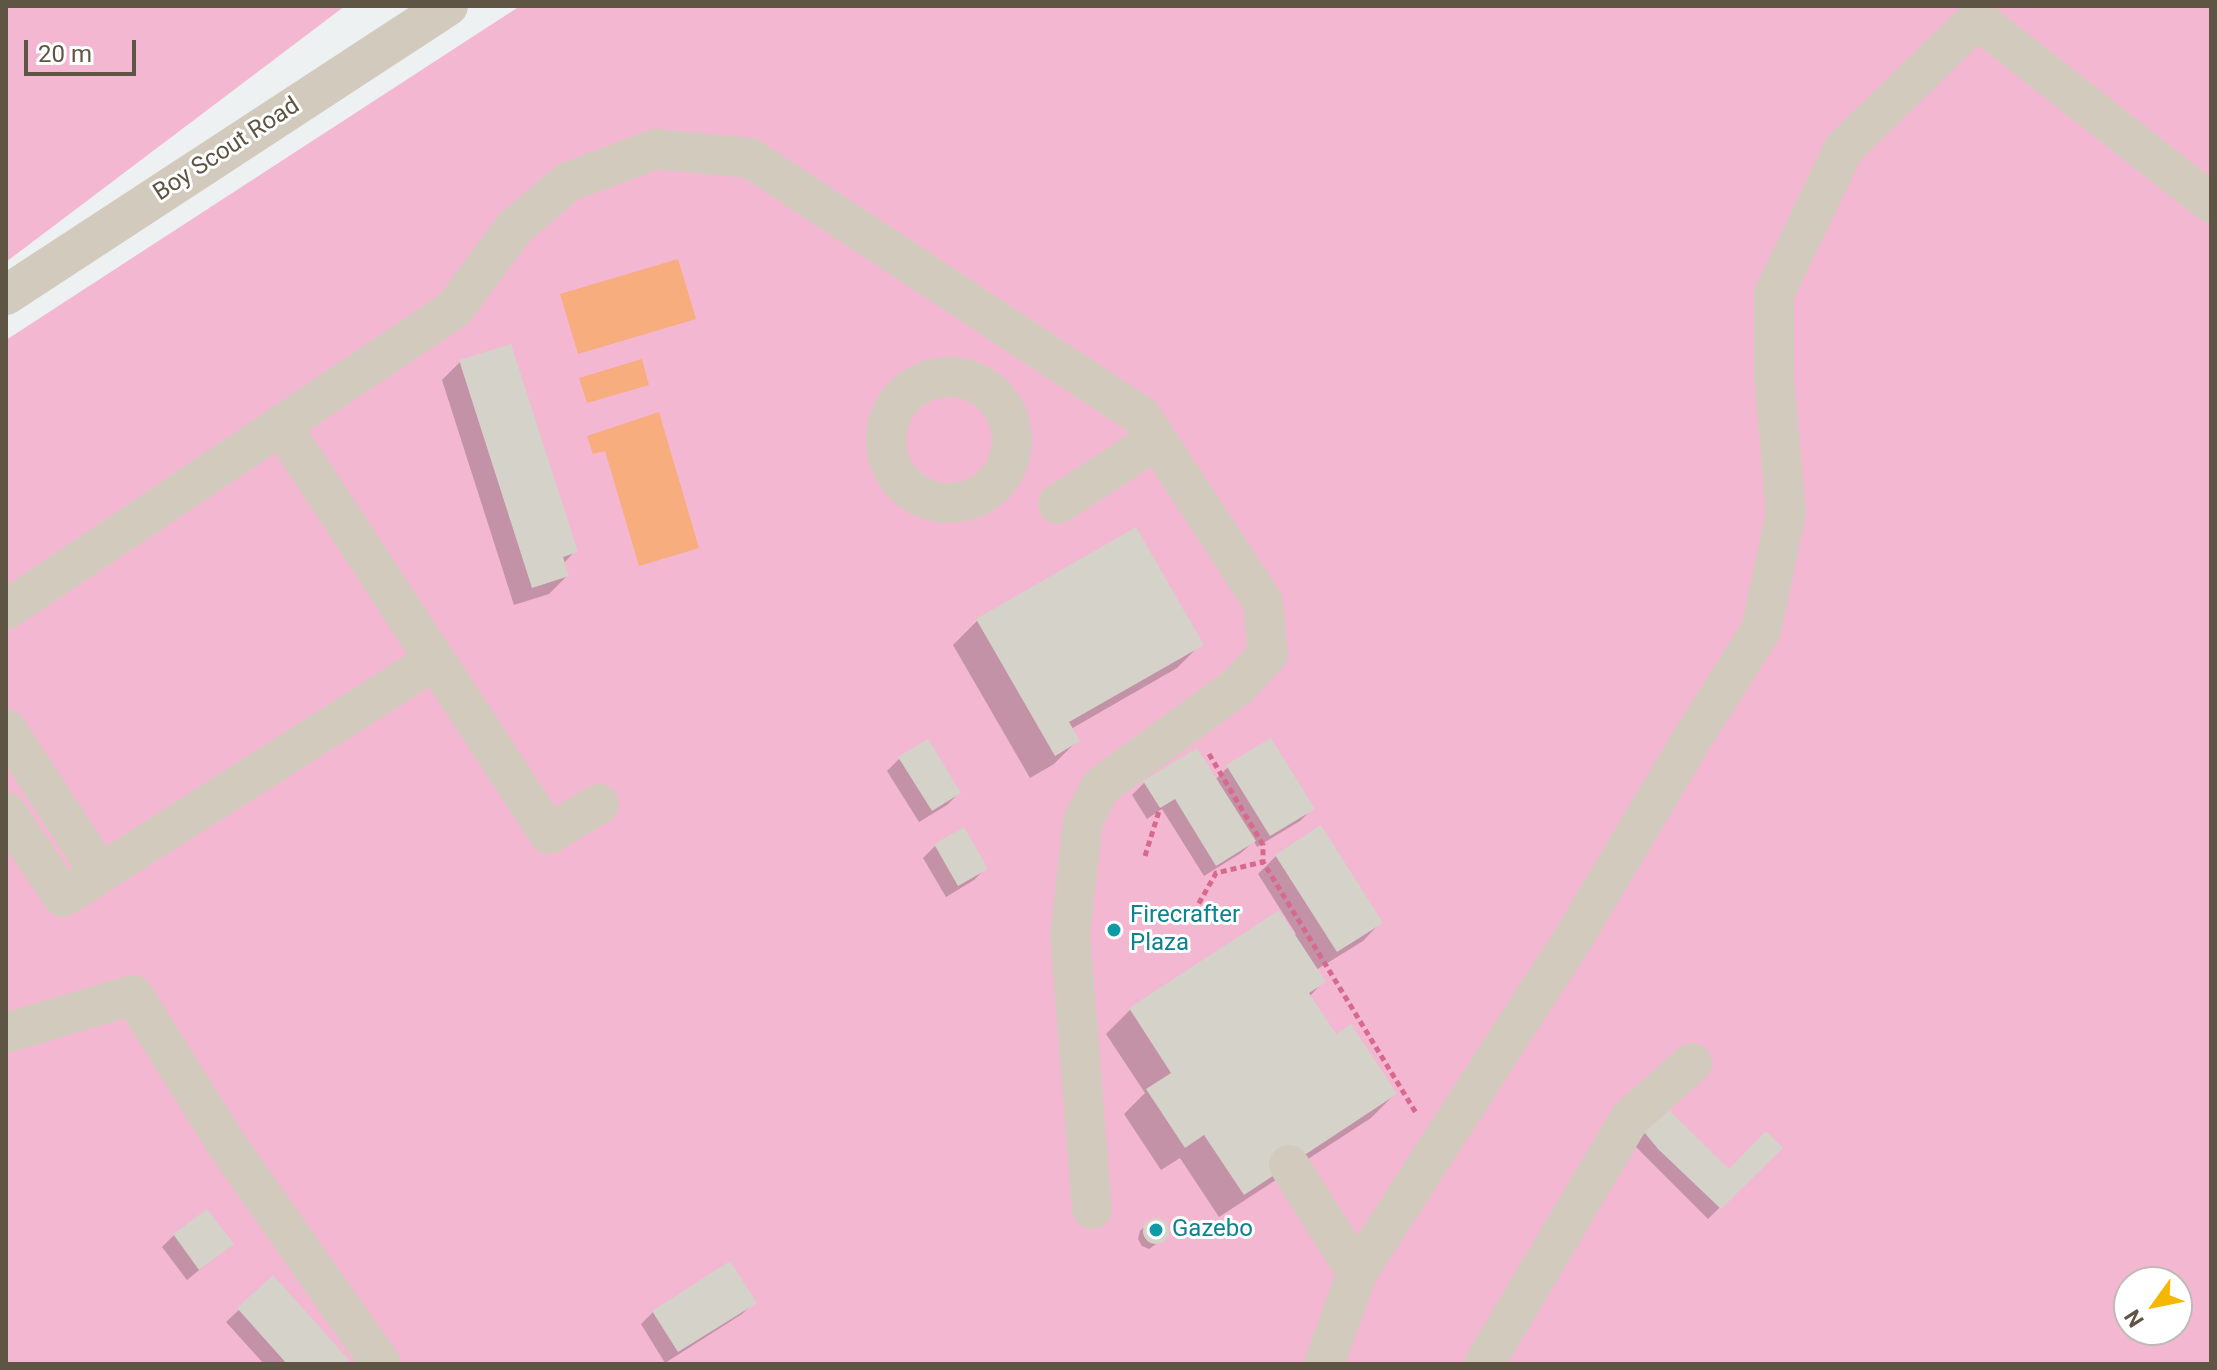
<!DOCTYPE html>
<style>
body{margin:0}
#map{position:relative;width:2217px;height:1370px;overflow:hidden;background:#eef1f1;font-family:Roboto,sans-serif}
canvas{display:block}
.frame{position:absolute;inset:0;border:8px solid #5e5544;pointer-events:none}
.north{position:absolute;left:2113px;top:1266px;width:80px;height:80px;box-sizing:border-box;background:#fff;border:2px solid #bfbbb4;border-radius:50%;rotate:237deg;font-size:22px;font-weight:700;line-height:32px;text-align:center;color:#5e5544}
.north::after{content:'';display:block;margin:auto;width:28px;height:36px;background:#f6b703;clip-path:polygon(50% 0,100% 100%,50% 72%,0 100%)}
.scale{position:absolute;left:24px;top:40px;width:112px;height:36px;box-sizing:border-box;border:4px solid #5e5544;border-top:0;padding-left:10px;font-size:24px;line-height:28px;white-space:nowrap;color:#5e5544;-webkit-text-stroke:6px #fff;paint-order:stroke}
</style>
<div id="map">
<canvas width="2217" height="1370"></canvas>
<div class="frame"></div>
<div class="north">N</div>
<div class="scale">20 m</div>
</div>
<script>
const g = document.querySelector('canvas').getContext('2d');
g.lineJoin = 'round';
function fillPath(path, color) {
  g.fillStyle = color;
  g.fill(path, 'evenodd');
}
function shape(rows) {
  const path = new Path2D();
  for (const r of rows) {
    if (r.length === 3) {
      path.moveTo(r[0] + r[2], r[1]);
      path.arc(r[0], r[1], r[2], 0, 2 * Math.PI);
      continue;
    }
    path.moveTo(r[0], r[1]);
    for (let i = 2; i < r.length; i += 2) path.lineTo(r[i], r[i + 1]);
  }
  return path;
}
function trace(path, color, width, dash) {
  g.strokeStyle = color;
  g.lineWidth = width;
  g.lineCap = dash ? 'butt' : 'round';
  g.setLineDash(dash || []);
  g.stroke(path);
}
function label(font, color, halo, rows, align = 'center') {
  g.font = font + ' Roboto,sans-serif';
  g.lineWidth = 6;
  g.setLineDash([]);
  g.textBaseline = 'middle';
  g.strokeStyle = halo;
  g.fillStyle = color;
  for (const [text, x, y, turn = 0] of rows) {
    g.save();
    g.translate(x, y);
    g.rotate((+turn || 0) * Math.PI / 180);
    g.textAlign = isNaN(turn) ? turn : align;
    if (halo) g.strokeText(text, 0, 0);
    g.fillText(text, 0, 0);
    g.restore();
  }
}
fillPath(shape([
 [6,6,345,6,6,262],
 [520,6,2211,6,2211,1364,6,1364,6,340],
 [2129,1282,2177,1282,2177,1330,2129,1330]
]), '#f4b7d1');
fillPath(shape([
 [678,259,696,319,578,354,560,294],
 [642,359,649,385,587,403,579,378],
 [659,412,699,548,639,566,605,451,593,454,587,436]
]), '#f7ad7e');
fillPath(shape([
 [460,362,575,551,563,564,567,576,549,594,514,605,442,380],
 [1135,530,1201,644,1177,668,1071,729,1077,741,1054,764,1030,778,953,645,977,621],
 [1197,751,1215,780,1228,767,1312,809,1300,821,1257,847,1254,841,1241,853,1204,876,1162,809,1147,819,1132,795,1144,783],
 [899,759,959,793,947,805,919,822,887,771],
 [935,846,986,868,974,880,946,897,923,858],
 [1276,856,1381,922,1363,941,1316,970,1323,982,1309,997,1335,1037,1395,1094,1371,1118,1219,1217,1180,1158,1161,1170,1124,1114,1145,1093,1106,1034,1130,1010,1278,913,1293,936,1296,934,1258,874],
 [1645,1133,1729,1171,1780,1148,1708,1219,1634,1145],
 [1157,1220,1162,1221,1167,1229,1165,1238,1149,1249,1142,1246,1138,1239,1140,1231,1146,1225],
 [174,1235,231,1244,187,1280,162,1247],
 [273,1278,342,1364,264,1364,226,1322],
 [754,1303,742,1314,665,1363,641,1324,653,1312]
]), '#0003');
fillPath(shape([
 [511,344,578,552,563,557,569,576,532,588,459,360],
 [1136,527,1204,645,1069,722,1080,741,1055,756,976,619],
 [1271,738,1315,809,1270,836,1226,765],
 [928,739,961,793,932,811,898,757],
 [1197,748,1256,841,1216,866,1175,799,1160,808,1143,781],
 [1321,825,1383,923,1337,952,1275,855],
 [964,827,988,869,958,886,934,844],
 [1279,910,1326,982,1309,993,1336,1034,1351,1024,1397,1094,1244,1195,1204,1135,1185,1148,1146,1089,1171,1073,1129,1008],
 [1669,1110,1729,1169,1766,1131,1783,1148,1721,1209,1658,1149,1644,1132],
 [207,1209,234,1244,199,1270,173,1234],
 [1156,1231,13],
 [730,1261,757,1303,678,1352,652,1311],
 [273,1275,349,1360,345,1364,287,1364,237,1308]
]), '#d4d2c9');
trace(shape([
 [1209,754,1263,845,1263,862],
 [1145,856,1160,808],
 [1189,921,1216,873,1263,862,1416,1113]
]), '#d76a8c', 5, [6, 4]);
trace(shape([
 [6,295,448,6],
 [949,440,63],
 [281,425,549,834,599,804],
 [1058,504,1156,440],
 [6,610,454,309,514,228,568,182,656,149,750,158,1141,416,1263,602,1268,654,1238,686,1100,787,1083,821,1070,935,1092,1209],
 [6,729,100,873],
 [6,812,63,897,435,660],
 [6,1033,133,995,227,1145,381,1364],
 [1289,1165,1357,1273,1324,1364],
 [1357,1273,1574,937,1695,734,1761,630,1786,513,1774,377,1774,294,1844,148,1977,19,2211,203],
 [1484,1364,1630,1118,1692,1063]
]), '#d2cbbd', 40);
for (const [x, y, r, color] of [
 [1114,930,8,"#0f9aa8"],
 [1156,1230,8,"#0f9aa8"]
]) {
  const dot = new Path2D();
  dot.arc(x, y, r, 0, 2 * Math.PI);
  g.fillStyle = color;
  g.fill(dot);
  trace(dot, '#fff', 3);
}
label('24px', '#5e5544', '#fff', [
 ["Boy Scout Road",227,150,-33]
]);
label('24px', '#0d838f', '#fff', [
 ["Firecrafter",1130,916],
 ["Plaza",1130,944],
 ["Gazebo",1172,1230]
], 'left');
</script>
